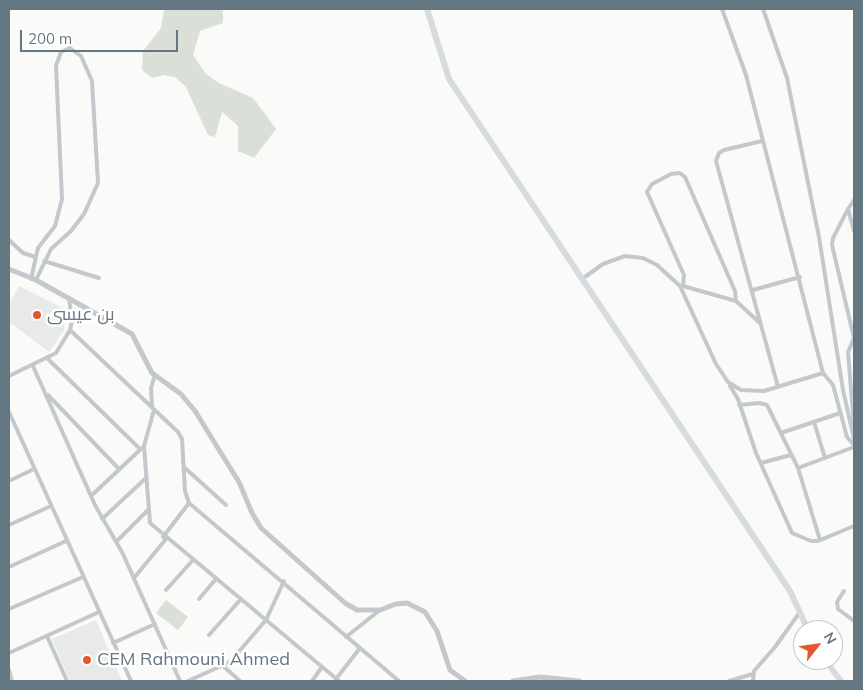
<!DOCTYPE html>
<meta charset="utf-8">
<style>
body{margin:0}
#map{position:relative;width:863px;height:690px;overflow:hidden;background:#fafaf8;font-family:Mulish,sans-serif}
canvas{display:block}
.frame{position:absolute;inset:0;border:10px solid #657683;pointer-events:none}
.north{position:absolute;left:793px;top:620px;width:50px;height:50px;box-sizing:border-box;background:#fff;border:1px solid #c1c8cd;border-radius:50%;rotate:60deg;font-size:14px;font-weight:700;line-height:20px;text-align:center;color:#657683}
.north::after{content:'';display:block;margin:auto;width:18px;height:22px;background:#e4572e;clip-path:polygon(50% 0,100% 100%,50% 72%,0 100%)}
.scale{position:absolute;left:20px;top:30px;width:158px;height:22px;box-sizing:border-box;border:2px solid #657683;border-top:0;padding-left:6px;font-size:15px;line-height:18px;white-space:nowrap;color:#657683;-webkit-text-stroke:4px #fff;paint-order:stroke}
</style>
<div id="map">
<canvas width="863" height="690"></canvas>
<div class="frame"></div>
<div class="north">N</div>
<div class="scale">200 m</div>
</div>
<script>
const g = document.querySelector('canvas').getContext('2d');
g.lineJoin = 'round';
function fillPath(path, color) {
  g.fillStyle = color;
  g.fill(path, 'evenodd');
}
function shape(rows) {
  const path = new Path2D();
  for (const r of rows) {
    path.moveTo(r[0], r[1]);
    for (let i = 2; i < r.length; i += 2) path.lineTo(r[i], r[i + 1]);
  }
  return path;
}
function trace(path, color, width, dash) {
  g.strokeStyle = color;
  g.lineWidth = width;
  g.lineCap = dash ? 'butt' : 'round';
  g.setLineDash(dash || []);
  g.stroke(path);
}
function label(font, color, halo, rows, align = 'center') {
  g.font = font + ' Mulish,Cairo,sans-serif';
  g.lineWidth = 5;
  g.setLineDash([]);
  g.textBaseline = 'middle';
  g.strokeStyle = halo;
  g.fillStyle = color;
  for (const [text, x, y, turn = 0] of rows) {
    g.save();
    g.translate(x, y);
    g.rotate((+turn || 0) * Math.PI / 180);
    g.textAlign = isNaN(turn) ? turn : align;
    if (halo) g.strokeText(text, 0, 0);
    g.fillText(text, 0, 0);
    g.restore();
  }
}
fillPath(shape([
 [19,286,65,309,64,330,49,352,9,322,9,305],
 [96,620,122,681,70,681,52,639]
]), '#e8e9e9');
fillPath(shape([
 [162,9,223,9,223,23,200,31,193,55,206,74,219,83,253,98,276,129,254,158,238,151,238,126,222,112,215,137,208,135,186,87,175,77,164,75,152,78,142,70,143,51,161,28,164,11],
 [166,600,188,617,178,630,156,613]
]), '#dadfd7');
trace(shape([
 [722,9,746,75,823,373,833,385,847,437,854,445],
 [763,9,787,78,819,237,843,390,854,439],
 [762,141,724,150,719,153,716,161,778,387],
 [854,200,848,209,854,231],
 [848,209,833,238,832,245,854,338],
 [9,240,23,253,35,257],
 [44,261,99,278],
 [31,279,38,248,55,226,62,199,56,66,61,52,70,48,81,56,92,81,98,183,84,214,71,231,51,249,36,280],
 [582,279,603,264,625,256,643,258,657,265,680,286,716,364,728,382,741,390,764,391,823,373],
 [680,286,683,286,684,275,647,192,652,184,671,174,680,173,685,177,735,291,736,301,761,324],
 [683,286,736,301],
 [753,290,800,277],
 [70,330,178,432,182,439,185,491,189,503,399,681],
 [854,338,848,352,854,427],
 [48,359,140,449],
 [33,366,95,505,123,554,180,681],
 [9,376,56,353,70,330,72,321,69,298],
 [730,386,738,399,756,453,792,533,811,541,818,541,854,526],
 [48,395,119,469],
 [739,405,759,403,767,405,798,468,820,540],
 [152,407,151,388,155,375],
 [154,410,144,446,150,523,339,681],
 [9,412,131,681],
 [814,422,825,458],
 [781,433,840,413],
 [761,463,791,455],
 [185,468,226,505],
 [798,468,854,447],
 [9,481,34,469],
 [91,496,142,448],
 [102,519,146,478],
 [9,525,51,506],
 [163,537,189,503],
 [116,542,148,510],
 [9,567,66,541],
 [134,578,166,539],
 [166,590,193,560],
 [844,591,837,602,838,609,854,621],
 [199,599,216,579],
 [9,609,83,577],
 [209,635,241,599],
 [47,636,67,681],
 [346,637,380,610],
 [113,643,155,624],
 [9,653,99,612],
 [223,666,240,681],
 [9,670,12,681],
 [336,679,360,648],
 [188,681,230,662,266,620,284,581],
 [312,681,322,667],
 [729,681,753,674],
 [753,681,754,671,775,647,800,612]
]), '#c3c8cc', 4);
trace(shape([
 [9,269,36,280,132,334,152,373,181,394,195,411,239,482,252,513,261,528,345,603,357,610,380,610,396,604,407,603,425,612,437,631,450,670,465,681],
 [513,681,540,677,579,681]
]), '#c3c8cc', 5);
trace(shape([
 [427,9,449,79,790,591,808,630],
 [825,660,841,681]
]), '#d6dbdf', 6);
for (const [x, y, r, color] of [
 [37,315,5,"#e4572e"],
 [87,660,5,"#e4572e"]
]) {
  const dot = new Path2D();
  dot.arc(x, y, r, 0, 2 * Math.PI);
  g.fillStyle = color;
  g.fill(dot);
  trace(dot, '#fff', 2);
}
label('18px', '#657683', '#fff', [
 ["بن عيسى",47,315],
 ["CEM Rahmouni Ahmed",97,660]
], 'left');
</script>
